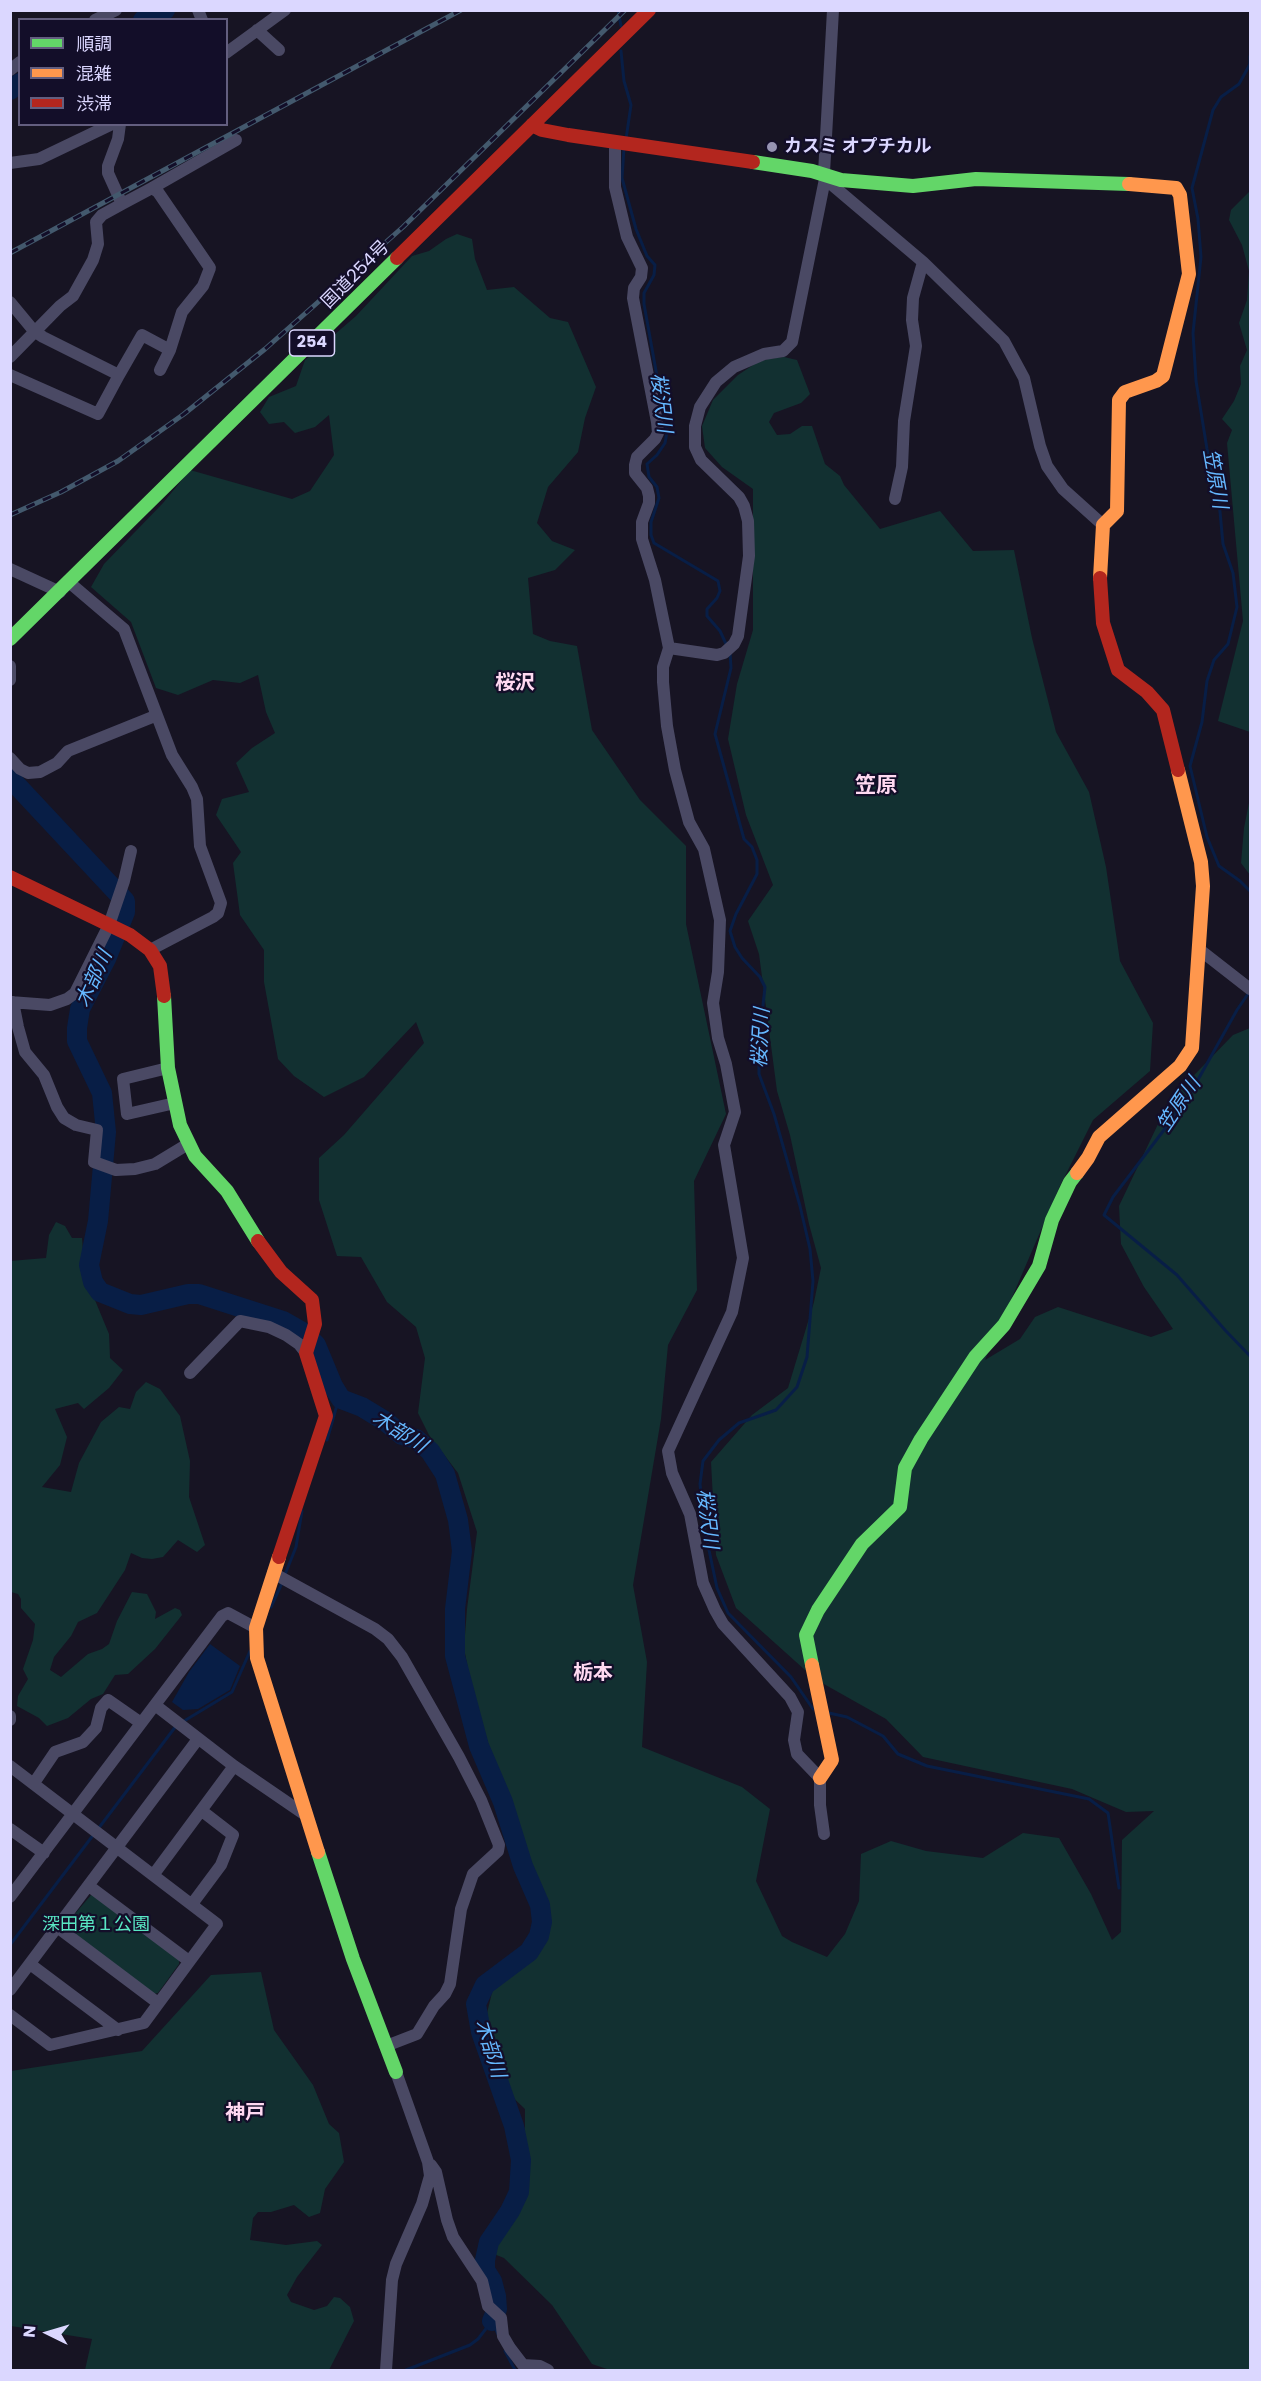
<!DOCTYPE html>
<meta charset="utf-8">
<style>
body{margin:0}
#map{position:relative;width:1261px;height:2381px;overflow:hidden;background:#171423;font-family:Poppins,"Noto Sans JP",sans-serif}
canvas{display:block}
.frame{position:absolute;inset:0;border:12px solid #dbd7ff;pointer-events:none}
.legend{position:absolute;left:18px;top:18px;width:210px;height:108px;box-sizing:border-box;background:#130e29;border:2px solid #635e7f;margin:0;padding:8px 10px;list-style:none;font-size:18px;color:#dbd7ff}
.legend li{display:flex;align-items:center;gap:12px;height:30px}
.legend b{width:30px;border:2px solid #635e7f}
.north{position:absolute;left:18px;top:2303px;width:60px;height:60px;-webkit-text-stroke:4px #130e29;paint-order:stroke;rotate:275deg;font-size:16px;font-weight:700;line-height:24px;text-align:center;color:#dbd7ff}
.north::after{content:'';display:block;margin:auto;width:21px;height:27px;background:#dbd7ff;clip-path:polygon(50% 0,100% 100%,50% 72%,0 100%)}
</style>
<div id="map">
<canvas width="1261" height="2381"></canvas>
<div class="frame"></div>
<ul class="legend">
<li><b style="height:8px;background:#63d668"></b>順調</li>
<li><b style="height:8px;background:#ff974d"></b>混雑</li>
<li><b style="height:8px;background:#b3261e"></b>渋滞</li>
</ul>
<div class="north">N</div>
</div>
<script>
const g = document.querySelector('canvas').getContext('2d');
g.lineJoin = 'round';
function fillPath(path, color) {
  g.fillStyle = color;
  g.fill(path, 'evenodd');
}
function shape(rows) {
  const path = new Path2D();
  for (const r of rows) {
    path.moveTo(r[0], r[1]);
    for (let i = 2; i < r.length; i += 2) path.lineTo(r[i], r[i + 1]);
  }
  return path;
}
function trace(path, color, width, dash) {
  g.strokeStyle = color;
  g.lineWidth = width;
  g.lineCap = dash ? 'butt' : 'round';
  g.setLineDash(dash || []);
  g.stroke(path);
}
function label(font, color, halo, rows, align = 'center') {
  g.font = font + ' Poppins,"Noto Sans JP",sans-serif';
  g.lineWidth = 4.5;
  g.setLineDash([]);
  g.textBaseline = 'middle';
  g.strokeStyle = halo;
  g.fillStyle = color;
  for (const [text, x, y, turn = 0] of rows) {
    g.save();
    g.translate(x, y);
    g.rotate((+turn || 0) * Math.PI / 180);
    g.textAlign = isNaN(turn) ? turn : align;
    if (halo) g.strokeText(text, 0, 0);
    g.fillText(text, 0, 0);
    g.restore();
  }
}
fillPath(shape([
 [1250,191,1250,732,1218,721,1243,621,1227,443,1232,430,1222,419,1234,401,1241,384,1240,366,1247,350,1239,323,1247,300,1249,271,1242,245,1229,220,1231,210],
 [457,234,472,239,475,259,487,290,514,287,550,318,568,322,596,387,585,418,578,452,548,487,537,523,552,541,575,550,555,570,528,578,533,634,550,641,577,646,592,730,640,800,686,846,686,924,726,1114,694,1181,697,1290,668,1345,661,1419,633,1585,647,1662,642,1747,742,1787,770,1809,756,1881,782,1936,792,1942,827,1957,845,1934,859,1901,861,1854,891,1841,926,1851,983,1858,1023,1833,1059,1838,1091,1894,1112,1940,1121,1932,1122,1840,1154,1811,1126,1812,1072,1789,923,1757,886,1719,815,1679,736,1608,716,1555,711,1462,752,1415,788,1388,814,1302,821,1268,809,1224,790,1135,777,1091,759,954,748,921,773,885,746,815,728,739,737,684,753,630,753,489,722,467,705,448,702,426,713,400,738,375,756,363,768,359,784,357,797,360,810,394,801,403,774,413,769,422,777,435,790,434,802,426,812,426,825,464,840,476,844,485,880,529,940,511,973,551,1014,550,1032,638,1056,732,1089,792,1106,867,1120,961,1153,1023,1150,1071,1093,1120,1060,1186,985,1360,1020,1339,1035,1317,1058,1307,1151,1337,1173,1329,1144,1287,1121,1244,1119,1206,1169,1101,1233,1035,1250,1028,1250,2370,610,2370,592,2364,552,2305,504,2258,494,2254,496,2235,503,2217,516,2198,523,2170,521,2148,525,2126,525,2109,503,2088,483,2030,494,1984,502,1966,523,1954,541,1938,548,1924,548,1906,533,1868,511,1799,489,1746,473,1695,464,1648,467,1609,477,1532,458,1473,429,1435,418,1413,425,1358,416,1327,387,1302,361,1257,337,1256,319,1200,319,1158,344,1135,424,1043,416,1022,364,1077,324,1097,294,1076,278,1059,264,982,264,950,240,915,233,863,241,852,216,815,222,799,249,792,236,763,252,748,275,733,266,712,258,675,240,683,213,680,178,695,156,688,131,622,91,587,104,564,163,503,190,470,292,499,310,491,334,455,329,415,315,427,295,433,284,422,269,424,260,412,269,397,296,386,305,360,356,316,412,256,429,251,446,239],
 [1250,798,1250,875,1241,863,1244,828],
 [56,1222,65,1226,72,1238,82,1238,85,1276,109,1334,110,1358,123,1370,109,1388,84,1409,78,1403,55,1409,67,1437,60,1465,42,1487,71,1492,79,1463,101,1422,119,1407,130,1409,136,1392,146,1382,160,1389,180,1416,190,1461,189,1497,205,1545,197,1552,178,1540,163,1557,152,1559,142,1558,131,1553,125,1570,97,1613,78,1622,71,1636,54,1657,50,1670,61,1677,88,1654,102,1649,109,1644,117,1621,132,1592,147,1594,156,1612,155,1619,175,1608,180,1610,182,1615,155,1649,128,1674,115,1675,103,1694,91,1699,68,1718,47,1726,39,1718,17,1706,18,1696,28,1679,23,1669,33,1640,35,1624,21,1608,21,1599,18,1594,11,1592,10,1261,46,1258,49,1235],
 [92,1894,179,1959,179,1964,158,1993,153,1994,66,1929,67,1923],
 [261,1972,274,2030,313,2085,329,2124,339,2133,344,2162,325,2189,320,2213,309,2217,294,2205,271,2212,258,2212,253,2218,250,2240,286,2245,317,2241,322,2245,297,2277,287,2295,291,2302,314,2310,327,2306,334,2297,340,2298,350,2307,354,2321,329,2370,85,2370,92,2339,11,2326,11,2071,142,2051,211,1975]
]), '#123031');
fillPath(shape([
 [210,1644,240,1666,230,1690,198,1709,183,1710,172,1702,189,1672]
]), '#081e46');
trace(shape([
 [618,10,621,26],
 [621,51,624,81,631,105,626,139],
 [1250,56,1250,64,1239,84,1221,97,1213,110,1192,188,1198,219,1201,257,1193,333,1196,381,1207,449,1219,501,1223,544,1233,573,1237,607,1228,644,1214,660,1207,681,1202,722,1190,766,1207,837,1219,866,1240,881,1250,891],
 [624,148,622,178,636,229,647,256,655,265,654,275,644,293,644,304,667,432,665,443,657,455,647,464,649,477,657,487,659,498,651,522,651,535,654,543,718,581,720,591,717,598,707,609,707,616,720,631,727,646],
 [730,652,731,668,715,734,744,839,752,847,757,860,757,874,736,914,730,931,735,947,742,958,760,977,765,987,759,1041,759,1074,774,1114,800,1206,810,1249,813,1281,807,1357,797,1387,776,1410,739,1423,719,1440,703,1461,700,1484,705,1531,717,1588,728,1613,791,1677,813,1709],
 [1250,991,1237,1010,1186,1101,1113,1197,1104,1215,1177,1275,1225,1330,1250,1356],
 [327,1440,337,1405,341,1399],
 [284,1577,296,1547,302,1511],
 [271,1607,282,1583],
 [829,1713,847,1717,883,1736,898,1754,927,1766,1089,1799,1108,1813,1119,1888],
 [184,1721,232,1692,250,1651],
 [98,1829,176,1726],
 [10,1945,94,1834],
 [505,2351,515,2370],
 [406,2370,470,2345,478,2339,492,2321,498,2334]
]), '#081e46', 3);
trace(shape([
 [143,20,165,10],
 [10,90,20,83],
 [10,778,125,901,125,912,106,959,80,1009,77,1028,77,1041,102,1093,106,1132,98,1221,89,1265,93,1282,100,1292,130,1304,141,1305,188,1294,199,1294,283,1321,304,1333,316,1345,333,1386,341,1399,362,1407,385,1421,402,1435,416,1439,430,1451,445,1474,458,1520,462,1551,455,1609,455,1656,479,1746,503,1802,523,1866,540,1905,542,1922,539,1936,529,1952,485,1985,476,2004,481,2032,514,2126,521,2160,519,2192,510,2211,489,2242,485,2260,485,2270,492,2281,496,2296,497,2309,492,2321]
]), '#081e46', 20);
trace(shape([
 [198,10,202,20],
 [95,20,116,10],
 [257,30,279,50],
 [226,53,285,10],
 [10,70,20,62],
 [615,142,615,187,627,237,642,268,641,277,634,288,633,298,657,422,658,433,655,439,637,457,635,465,635,473,647,488,649,496,649,503,642,522,642,539,655,580,669,648,663,667,663,682,667,726,675,770,689,822,704,849,720,920,718,972,713,1003,718,1038,726,1064,735,1112,724,1145,743,1258,732,1312,668,1451,672,1473,690,1514,703,1583,715,1610,723,1624,790,1697,798,1712,794,1740,797,1754,820,1778,820,1805,824,1834],
 [10,163,39,159,112,124],
 [824,173,833,10],
 [152,188,236,140],
 [122,204,152,188,158,192,210,268,203,286,182,312,170,350],
 [10,302,34,331,43,337,119,375,98,414,10,375],
 [10,357,60,306,73,296,93,260,98,244,96,222,102,215,122,204,108,173,108,166,118,139,120,124],
 [119,375,142,335,170,350,160,370],
 [895,499,902,467,904,421,916,346,912,320,913,298,923,262],
 [10,569,60,592],
 [70,583,124,629,172,755,192,787,197,799,200,846,221,903,218,913,213,917,150,950],
 [669,648,717,655,724,653,734,644,738,636,749,556,748,521,744,506,739,497,701,460,695,447,695,426,700,407,716,382,734,367,764,354,783,351,792,342,825,179,923,262,1004,341,1024,378,1040,446,1047,466,1063,489,1103,525],
 [10,666,10,680],
 [10,758,20,769,28,773,40,772,57,763,68,751,155,716],
 [1200,950,1250,989],
 [10,1002,50,1005,67,999,75,993,109,925,124,881,131,851],
 [13,1002,18,1027,25,1052,44,1075,57,1107,64,1118,76,1125,97,1130,94,1162,116,1170,135,1169,155,1164,188,1144],
 [168,1068,123,1079,127,1114,175,1103],
 [190,1373,240,1321,269,1327,286,1335,299,1344,306,1353],
 [273,1573,375,1629,388,1639,402,1657,459,1757,481,1800,499,1845,498,1851,473,1874,461,1909,450,1984,445,1994,434,2006,417,2034,386,2046],
 [155,1705,234,1766,307,1816],
 [10,1716,10,1720],
 [10,1766,217,1924,144,2023,50,2045,10,2015],
 [34,1783,55,1752,83,1742,96,1728,101,1708,108,1700,141,1723],
 [10,1829,44,1853],
 [154,1874,234,1766],
 [89,1886,189,1961],
 [10,1897,222,1616,228,1613,256,1628],
 [192,1904,221,1865,233,1835,202,1811],
 [57,1927,158,2003],
 [30,1964,118,2030],
 [10,1990,198,1739],
 [431,2165,436,2172,447,2220,453,2237,482,2281,488,2306,501,2318,503,2336,510,2348,523,2365,540,2366,548,2370],
 [386,2370,392,2280,396,2264,422,2204,430,2176,428,2162,396,2072]
]), '#4a4964', 12);
trace(shape([
 [753,162,812,171,841,180,913,186,976,179,1129,184],
 [10,639,397,258],
 [164,996,168,1068,180,1125,195,1156,227,1191,258,1241],
 [812,1665,806,1635,818,1610,862,1544,900,1507,905,1468,921,1439,975,1357,1004,1325,1039,1266,1052,1220,1070,1182,1077,1173],
 [318,1852,353,1959,396,2072]
]), '#63d668', 14);
trace(shape([
 [1100,578,1103,525,1117,511,1119,400,1125,392,1156,381,1163,376,1189,274,1180,195,1176,188,1129,184],
 [1077,1173,1088,1158,1099,1137,1180,1066,1192,1048,1203,886,1201,862,1178,770],
 [279,1557,256,1628,257,1658,318,1852],
 [812,1665,832,1760,820,1778]
]), '#ff974d', 14);
trace(shape([
 [532,125,542,130,568,135,753,162],
 [397,258,649,10],
 [1100,578,1103,623,1118,670,1147,692,1163,710,1178,770],
 [10,877,130,935,150,950,160,966,164,996],
 [258,1241,281,1272,312,1300,315,1324,306,1353,326,1416,279,1557]
]), '#b3261e', 14);
const rail = shape([
 [10,253,461,10],
 [10,515,61,492,118,461,184,414,265,349,403,227,625,10]
]);
trace(rail, '#43596d', 5);
trace(rail, '#130e29', 3, [9]);
for (const [x, y, r, color] of [
 [772,147,6,"#9693b2"]
]) {
  const dot = new Path2D();
  dot.arc(x, y, r, 0, 2 * Math.PI);
  g.fillStyle = color;
  g.fill(dot);
  trace(dot, '#130e29', 2);
}
for (const [x, y, w] of [
 [312,343,45]
]) {
  const box = new Path2D();
  box.roundRect(x - w / 2, y - 13, w, 26, 4.5);
  g.fillStyle = '#130e29';
  g.fill(box);
  trace(box, '#dbd7ff', 1.5);
}
label('bold 16px', '#dbd7ff', null, [
 ["254",312,343]
]);
label('bold 18px', '#dbd7ff', '#130e29', [
 ["カスミ オプチカル",784,147]
], 'left');
label('18px', '#dbd7ff', '#130e29', [
 ["国道254号",356,275,-45]
]);
label('18px', '#59e8c4', '#130e29', [
 ["深田第１公園",96,1925]
]);
label('italic 20px', '#65b8ff', '#130e29', [
 ["桜沢川",660,403,83],
 ["笠原川",1214,479,80],
 ["木部川",95,979,-66],
 ["桜沢川",762,1038,-87],
 ["笠原川",1180,1105,-56],
 ["木部川",399,1433,32],
 ["桜沢川",706,1519,83],
 ["木部川",489,2049,73]
]);
label('bold 20px', '#ffd9f1', '#130e29', [
 ["桜沢",515,684],
 ["栃本",593,1674],
 ["神戸",245,2114]
]);
label('bold 21px', '#ffd9f1', '#130e29', [
 ["笠原",876,787]
]);
</script>
